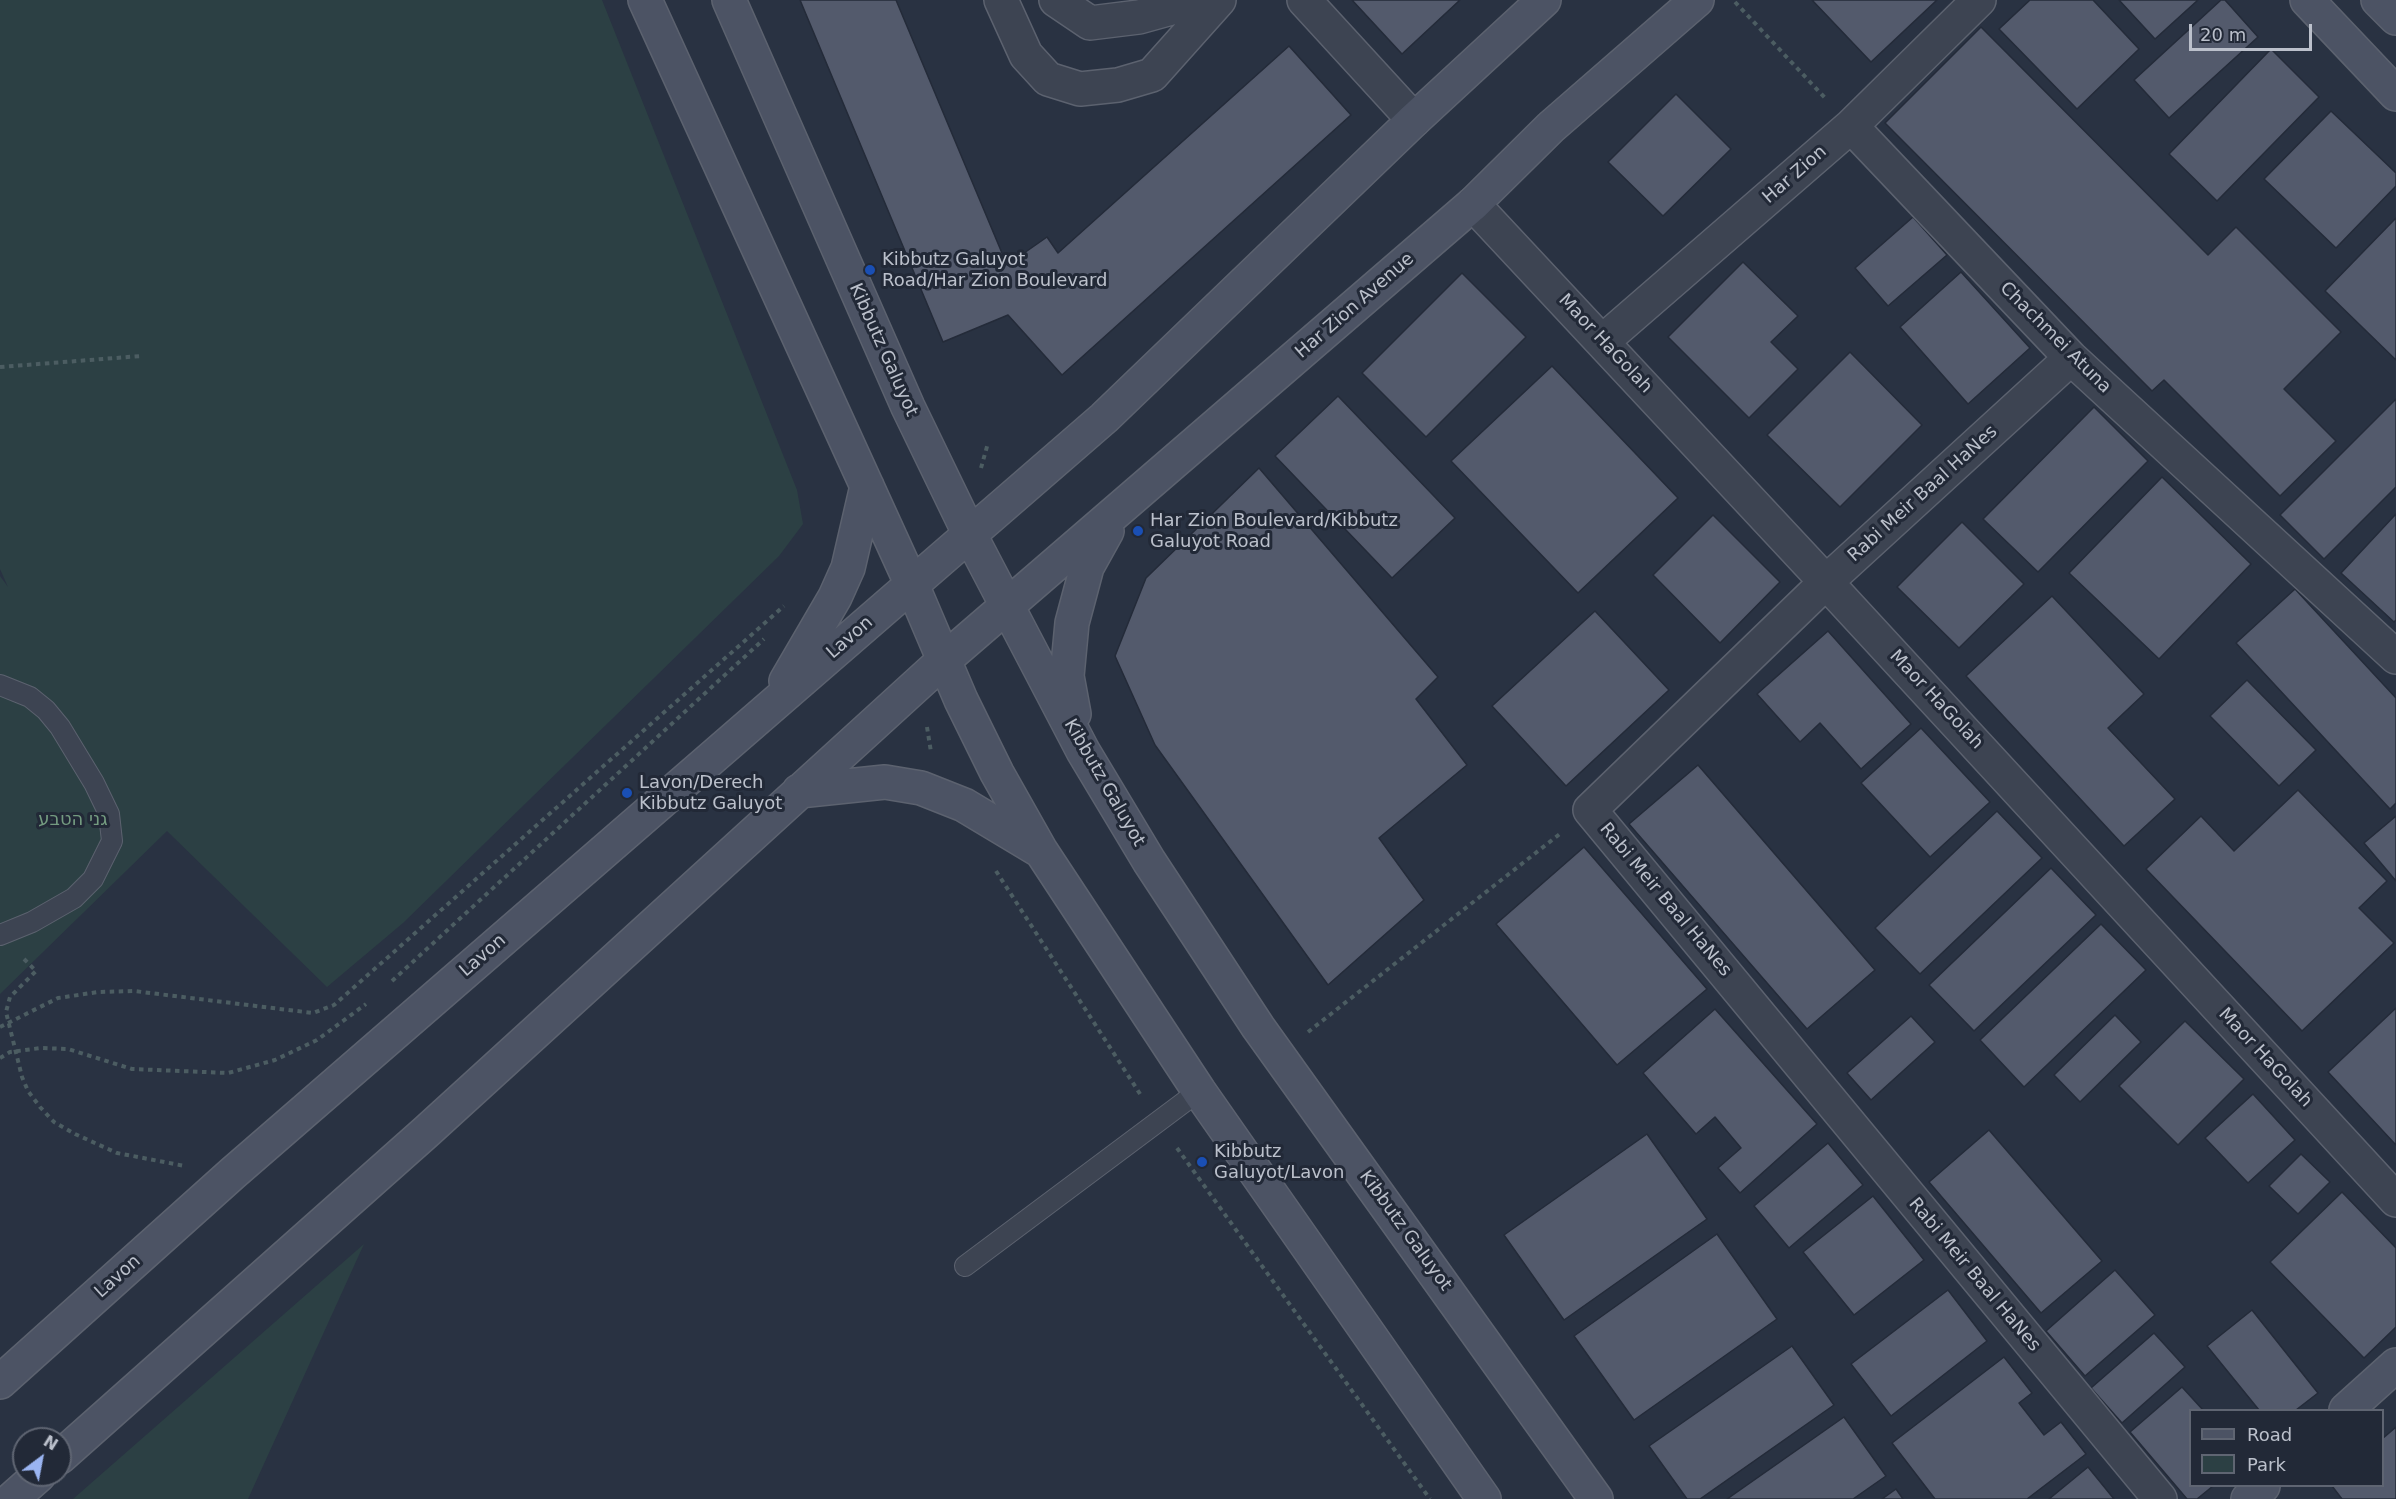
<!DOCTYPE html>
<meta charset="utf-8">
<style>
body{margin:0}
#map{position:relative;width:2396px;height:1499px;overflow:hidden;background:#293242;font-family:"DejaVu Sans",sans-serif}
canvas{display:block}
.legend{position:absolute;left:2189px;top:1409px;width:195px;height:78px;box-sizing:border-box;background:#222937;border:2px solid #5f6572;margin:0;padding:8px 10px;list-style:none;font-size:18px;color:#bbc0cb}
.legend li{display:flex;align-items:center;gap:12px;height:30px}
.legend b{width:30px;border:2px solid #5f6572}
.north{position:absolute;left:12px;top:1427px;width:60px;height:60px;box-sizing:border-box;background:#222937;border:2px solid #5f6572;border-radius:50%;rotate:32deg;font-size:16px;font-weight:700;line-height:24px;text-align:center;color:#bbc0cb}
.north::after{content:'';display:block;margin:auto;width:21px;height:27px;background:#9ab4f1;clip-path:polygon(50% 0,100% 100%,50% 72%,0 100%)}
.scale{position:absolute;left:2189px;top:24px;width:123px;height:27px;box-sizing:border-box;border:3px solid #bbc0cb;border-top:0;padding-left:8px;font-size:18px;line-height:21px;white-space:nowrap;color:#bbc0cb;-webkit-text-stroke:4px #222937;paint-order:stroke}
</style>
<div id="map">
<canvas width="2396" height="1499"></canvas>
<ul class="legend">
<li><b style="height:8px;background:#4c5364"></b>Road</li>
<li><b style="height:16px;background:#2c4044"></b>Park</li>
</ul>
<div class="north">N</div>
<div class="scale">20 m</div>
</div>
<script>
const g = document.querySelector('canvas').getContext('2d');
g.lineJoin = 'round';
function fillPath(path, color) {
  g.fillStyle = color;
  g.fill(path, 'evenodd');
}
function shape(rows) {
  const path = new Path2D();
  for (const r of rows) {
    path.moveTo(r[0], r[1]);
    for (let i = 2; i < r.length; i += 2) path.lineTo(r[i], r[i + 1]);
  }
  return path;
}
function trace(path, color, width, dash) {
  g.strokeStyle = color;
  g.lineWidth = width;
  g.lineCap = dash ? 'butt' : 'round';
  g.setLineDash(dash || []);
  g.stroke(path);
}
function label(font, color, halo, rows, align = 'center') {
  g.font = font + ' "DejaVu Sans","Noto Sans Hebrew",sans-serif';
  g.lineWidth = 6;
  g.setLineDash([]);
  g.textBaseline = 'middle';
  g.strokeStyle = halo;
  g.fillStyle = color;
  for (const [text, x, y, turn = 0] of rows) {
    g.save();
    g.translate(x, y);
    g.rotate((+turn || 0) * Math.PI / 180);
    g.textAlign = isNaN(turn) ? turn : align;
    if (halo) g.strokeText(text, 0, 0);
    g.fillText(text, 0, 0);
    g.restore();
  }
}
fillPath(shape([
 [0,0,602,0,797,490,803,524,779,556,403,923,327,987,167,831,0,994,0,576,8,587,0,569],
 [364,1244,248,1499,73,1499]
]), '#2c4044');
const building = shape([
 [800,0,896,0,1007,265,1047,237,1058,253,1289,46,1351,115,1062,375,1008,315,943,342,800,0],
 [1352,0,1460,0,1402,54,1352,0],
 [1812,0,1937,0,1871,62,1812,0],
 [2030,0,2093,0,2139,49,2077,109,1999,29,2030,0],
 [2119,0,2198,0,2155,39,2119,0],
 [2221,0,2225,0,2258,37,2169,118,2134,80,2221,0],
 [1981,27,2208,255,2236,227,2341,332,2284,389,2336,441,2280,496,2164,380,2152,391,1885,123,1981,27],
 [2271,49,2319,97,2217,201,2169,154,2271,49],
 [1676,94,1731,149,1663,216,1608,162,1676,94],
 [2331,111,2396,173,2396,186,2336,248,2264,179,2331,111],
 [1913,217,1947,255,1888,306,1855,268,1913,217],
 [2396,218,2396,360,2325,291,2396,218],
 [1743,262,1798,316,1771,342,1798,369,1749,418,1668,337,1743,262],
 [1961,272,2030,348,1968,404,1900,327,1961,272],
 [1462,273,1526,337,1426,437,1362,373,1462,273],
 [1850,352,1922,425,1840,507,1767,435,1850,352],
 [1552,366,1678,498,1578,593,1451,461,1552,366],
 [1338,396,1455,518,1392,578,1275,456,1338,396],
 [2396,399,2396,487,2324,559,2280,515,2396,399],
 [2094,407,2148,461,2038,572,1983,519,2094,407],
 [1259,468,1438,677,1416,699,1467,765,1379,838,1424,900,1328,985,1155,745,1115,656,1146,578,1259,468],
 [2162,477,2251,564,2159,659,2069,573,2162,477],
 [2396,514,2396,620,2394,622,2341,573,2396,514],
 [1713,515,1780,582,1720,643,1653,575,1713,515],
 [1962,522,2024,584,1959,648,1897,587,1962,522],
 [2295,589,2396,698,2396,803,2390,809,2236,643,2295,589],
 [2052,596,2144,694,2108,728,2175,799,2124,846,1966,676,2052,596],
 [1595,611,1669,690,1566,786,1492,706,1595,611],
 [1828,631,1911,724,1861,769,1820,723,1800,742,1757,694,1828,631],
 [2247,680,2316,750,2279,786,2210,716,2247,680],
 [1921,728,1990,802,1930,857,1861,783,1921,728],
 [1698,765,1875,970,1807,1029,1629,824,1698,765],
 [2298,790,2387,881,2359,908,2394,943,2302,1031,2146,869,2201,816,2234,851,2298,790],
 [1997,811,2042,858,1920,974,1875,928,1997,811],
 [2396,816,2396,881,2364,843,2396,816],
 [1584,847,1707,989,1617,1065,1496,924,1584,847],
 [2051,868,2096,915,1974,1031,1929,985,2051,868],
 [2101,924,2146,970,2024,1087,1980,1040,2101,924],
 [2396,1008,2396,1145,2328,1072,2396,1008],
 [1715,1009,1817,1124,1740,1193,1718,1168,1741,1148,1715,1117,1696,1134,1643,1073,1715,1009],
 [2115,1015,2141,1042,2080,1102,2054,1075,2115,1015],
 [1911,1016,1935,1042,1871,1100,1847,1073,1911,1016],
 [2185,1021,2244,1079,2178,1145,2119,1086,2185,1021],
 [2253,1094,2295,1140,2248,1183,2205,1138,2253,1094],
 [1989,1130,2102,1261,2041,1313,1929,1182,1989,1130],
 [1647,1134,1707,1219,1564,1320,1504,1235,1647,1134],
 [1828,1143,1863,1185,1789,1248,1754,1206,1828,1143],
 [2301,1154,2330,1182,2298,1214,2269,1186,2301,1154],
 [2342,1192,2396,1248,2396,1327,2364,1358,2270,1262,2342,1192],
 [1873,1196,1924,1260,1854,1315,1803,1252,1873,1196],
 [1717,1234,1777,1319,1634,1420,1574,1336,1717,1234],
 [2115,1270,2155,1315,2085,1376,2046,1331,2115,1270],
 [1948,1290,1987,1341,1891,1416,1851,1364,1948,1290],
 [2252,1310,2318,1393,2296,1410,2259,1410,2207,1346,2252,1310],
 [2154,1333,2185,1367,2122,1423,2091,1388,2154,1333],
 [1792,1346,1834,1405,1700,1499,1687,1499,1649,1446,1792,1346],
 [2004,1357,2032,1393,2019,1403,2044,1435,2061,1422,2086,1454,2027,1499,1935,1499,1892,1443,2004,1357],
 [2182,1387,2203,1410,2190,1410,2190,1486,2213,1486,2197,1499,2187,1499,2130,1432,2182,1387],
 [1844,1417,1886,1476,1853,1499,1727,1499,1844,1417],
 [2396,1427,2396,1499,2342,1499,2332,1486,2382,1486,2382,1439,2396,1427],
 [2088,1467,2114,1499,2049,1499,2088,1467],
 [1896,1489,1903,1499,1882,1499,1896,1489]
]);
fillPath(building, '#535a6c');
trace(building, '#242b39', 1.5);
const lane = shape([
 [0,685,30,697,46,710,60,727,94,783,109,814,112,841,93,879,74,898,32,922,0,935],
 [965,1266,1199,1091]
]);
const street = shape([
 [1001,0,1026,55,1048,79,1080,89,1118,85,1152,75,1219,0],
 [1056,0,1090,23,1139,17,1200,0],
 [1304,0,1414,120],
 [1851,126,2071,358,2396,657],
 [1473,204,1826,582,2396,1200],
 [1603,341,1851,126,1979,0],
 [2071,358,1826,582,1590,810,2160,1499]
]);
const secondary = shape([
 [645,0,912,585,961,700,997,773,1041,851,1199,1091,1484,1499],
 [729,0,908,407,970,535,1083,751,1149,861,1258,1027,1596,1499],
 [2307,0,2396,94],
 [2378,0,2396,18],
 [786,681,835,597,848,568,867,486],
 [1074,714,1067,676,1072,623,1087,567,1107,531],
 [799,791,885,782,921,788,964,805,1039,850],
 [0,1382,233,1173,1104,418,1414,120,1544,0],
 [2346,1410,2396,1365],
 [60,1457,426,1132,943,661,1473,204,1551,127,1697,0],
 [12,1499,39,1475],
 [2248,1499,2263,1486]
]);
trace(lane, '#5c626f', 22);
trace(street, '#5c626f', 36);
trace(secondary, '#5c626f', 36);
trace(shape([
 [1735,2,1826,99],
 [0,367,141,356],
 [981,468,988,443],
 [927,727,931,752],
 [996,871,1142,1097],
 [24,959,36,971,10,997,6,1012,22,1077,28,1091,40,1107,54,1122,75,1134,117,1153,185,1166],
 [392,981,764,639],
 [0,1027,58,998,98,992,134,991,313,1013,334,1005,784,606],
 [1308,1032,1561,833],
 [0,1058,10,1052,41,1048,68,1049,132,1069,228,1073,275,1060,317,1040,366,1004],
 [1177,1148,1430,1499]
]), '#4c5d62', 4, [4.5, 4.5]);
trace(lane, '#3d4452', 20);
trace(street, '#3d4452', 33);
trace(secondary, '#4c5364', 33);
for (const [x, y, r, color] of [
 [870,270,6,"#1a4fb4"],
 [1138,531,6,"#1a4fb4"],
 [627,793,6,"#1a4fb4"],
 [1202,1162,6,"#1a4fb4"]
]) {
  const dot = new Path2D();
  dot.arc(x, y, r, 0, 2 * Math.PI);
  g.fillStyle = color;
  g.fill(dot);
  trace(dot, '#222937', 2);
}
label('18px', '#bbc0cb', '#222937', [
 ["Har Zion",1795,175,-41],
 ["Har Zion Avenue",1355,306,-41],
 ["Chachmei Atuna",2055,338,45],
 ["Maor HaGolah",1605,344,47],
 ["Kibbutz Galuyot",883,350,66],
 ["Rabi Meir Baal HaNes",1923,494,-42],
 ["Lavon",850,638,-41],
 ["Maor HaGolah",1936,700,47],
 ["Kibbutz Galuyot",1104,783,60],
 ["Rabi Meir Baal HaNes",1665,900,50],
 ["Lavon",483,956,-41],
 ["Maor HaGolah",2265,1058,47],
 ["Kibbutz Galuyot",1405,1231,54],
 ["Rabi Meir Baal HaNes",1974,1275,50],
 ["Lavon",118,1277,-42]
]);
label('18px', '#bbc0cb', '#222937', [
 ["Kibbutz Galuyot",882,260],
 ["Road/Har Zion Boulevard",882,281],
 ["Har Zion Boulevard/Kibbutz",1150,521],
 ["Galuyot Road",1150,542],
 ["Lavon/Derech",639,783],
 ["Kibbutz Galuyot",639,804],
 ["Kibbutz",1214,1152],
 ["Galuyot/Lavon",1214,1173]
], 'left');
label('18px', '#749b80', '#222937', [
 ["גני הטבע",73,820]
]);
</script>
